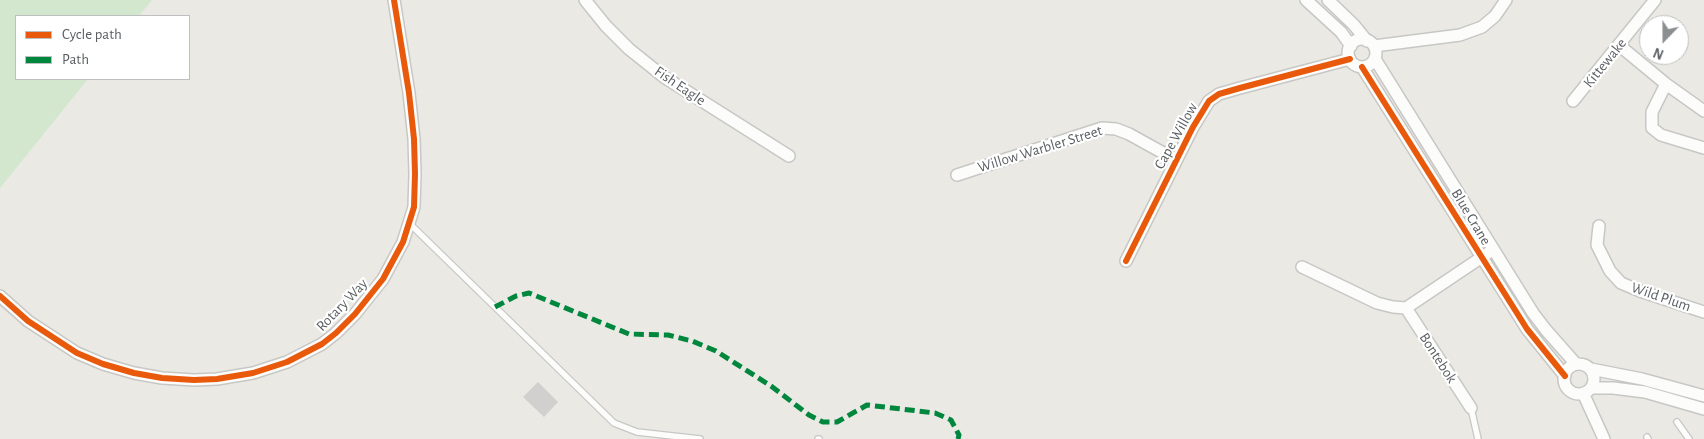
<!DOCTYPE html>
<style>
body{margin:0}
#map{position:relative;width:1704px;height:439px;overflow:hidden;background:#eae9e4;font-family:"Alegreya Sans",sans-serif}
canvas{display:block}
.legend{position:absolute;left:15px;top:15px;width:175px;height:65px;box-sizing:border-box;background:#fff;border:1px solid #bdbfc0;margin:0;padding:6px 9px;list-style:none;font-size:15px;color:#5a5e62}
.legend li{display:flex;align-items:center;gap:10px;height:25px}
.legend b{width:25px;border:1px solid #bdbfc0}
.north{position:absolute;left:1639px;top:15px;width:50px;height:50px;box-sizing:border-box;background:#fff;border:1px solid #bdbfc0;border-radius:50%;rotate:202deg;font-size:14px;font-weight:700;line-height:20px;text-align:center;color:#5a5e62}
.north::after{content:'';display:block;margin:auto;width:18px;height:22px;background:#8c8f90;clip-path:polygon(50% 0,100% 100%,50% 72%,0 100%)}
</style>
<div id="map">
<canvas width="1704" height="439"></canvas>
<ul class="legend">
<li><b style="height:6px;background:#e8590c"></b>Cycle path</li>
<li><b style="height:6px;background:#00873e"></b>Path</li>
</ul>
<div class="north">N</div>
</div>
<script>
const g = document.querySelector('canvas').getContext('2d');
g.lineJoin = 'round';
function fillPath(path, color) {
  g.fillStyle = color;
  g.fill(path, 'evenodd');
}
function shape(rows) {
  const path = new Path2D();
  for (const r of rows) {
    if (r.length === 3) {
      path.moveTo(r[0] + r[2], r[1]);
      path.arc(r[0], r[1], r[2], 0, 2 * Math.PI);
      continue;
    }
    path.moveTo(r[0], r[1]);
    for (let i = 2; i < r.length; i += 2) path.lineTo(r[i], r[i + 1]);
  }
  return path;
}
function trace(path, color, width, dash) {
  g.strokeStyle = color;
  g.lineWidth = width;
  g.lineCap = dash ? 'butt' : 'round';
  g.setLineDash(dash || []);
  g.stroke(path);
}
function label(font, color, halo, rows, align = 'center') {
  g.font = font + ' "Alegreya Sans",sans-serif';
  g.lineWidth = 4.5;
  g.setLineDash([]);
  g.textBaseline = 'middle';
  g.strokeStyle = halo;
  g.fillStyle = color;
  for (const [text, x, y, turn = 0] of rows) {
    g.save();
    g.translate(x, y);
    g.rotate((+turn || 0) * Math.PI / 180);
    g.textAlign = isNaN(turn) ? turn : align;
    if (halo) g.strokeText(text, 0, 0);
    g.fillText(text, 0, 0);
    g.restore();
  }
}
fillPath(shape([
 [0,0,152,0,139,16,16,16,16,79,88,79,0,188]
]), '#d2e7ce');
fillPath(shape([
 [538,382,558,402,544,417,523,397]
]), '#d2d0ce');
const lane = shape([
 [410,224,614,423,637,432,700,439],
 [1471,408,1478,439],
 [1677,422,1689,439],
 [1647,437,1648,439],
 [818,439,819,439]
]);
const street = shape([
 [585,0,606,26,629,49,664,77,789,156],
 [1306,0,1341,32,1351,46],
 [1328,0,1354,25,1367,41],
 [1362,53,14],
 [1374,46,1460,35,1482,27,1495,16,1506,0],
 [1620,46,1666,84,1704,111],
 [1375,59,1533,313,1546,330,1576,364],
 [1362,67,1527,329,1565,376],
 [1666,84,1652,112,1652,128,1661,135,1704,148],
 [1573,101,1655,0],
 [957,175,1102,128,1116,129,1129,134,1176,160],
 [1599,226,1597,245,1610,271,1621,283,1640,291,1704,312],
 [1126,261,1193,127,1209,101,1219,94,1240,88,1350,59],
 [1302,267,1377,303,1393,307,1406,308,1488,253],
 [0,296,28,321,77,353,103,364,134,373,162,378,194,380,217,379,253,373,287,362,322,344,336,333,355,314,383,279,403,242,414,207,415,174,414,139,409,93,394,0],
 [1406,308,1471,408],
 [1579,379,15],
 [1591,369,1642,379,1704,396],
 [1591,388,1613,388,1645,392,1704,409],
 [1583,393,1604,439]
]);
trace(lane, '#c7c7c6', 8);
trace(street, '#c7c7c6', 14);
trace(lane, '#fcfcfb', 5.5);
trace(street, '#fcfcfb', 11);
trace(shape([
 [495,307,516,296,529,293,629,334,668,335,692,341,716,351,771,386,809,415,823,422,837,422,867,405,935,413,951,420,959,435,958,439]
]), '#00873e', 5, [10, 5]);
trace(shape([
 [1362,67,1527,329,1565,376],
 [1126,261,1193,127,1209,101,1219,94,1240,88,1350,59],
 [0,296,28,321,77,353,103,364,134,373,162,378,194,380,217,379,253,373,287,362,322,344,336,333,355,314,383,279,403,242,414,207,415,174,414,139,409,93,394,0]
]), '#e8590c', 6);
label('15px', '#5a5e62', '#fff', [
 ["Kittewake",1605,63,-51],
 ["Fish Eagle",680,86,34],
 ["Cape Willow",1176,136,-61],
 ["Willow Warbler Street",1040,149,-17],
 ["Blue Crane",1471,217,59],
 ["Wild Plum",1661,297,19],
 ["Rotary Way",342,305,-46],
 ["Bontebok",1438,358,57]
]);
</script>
